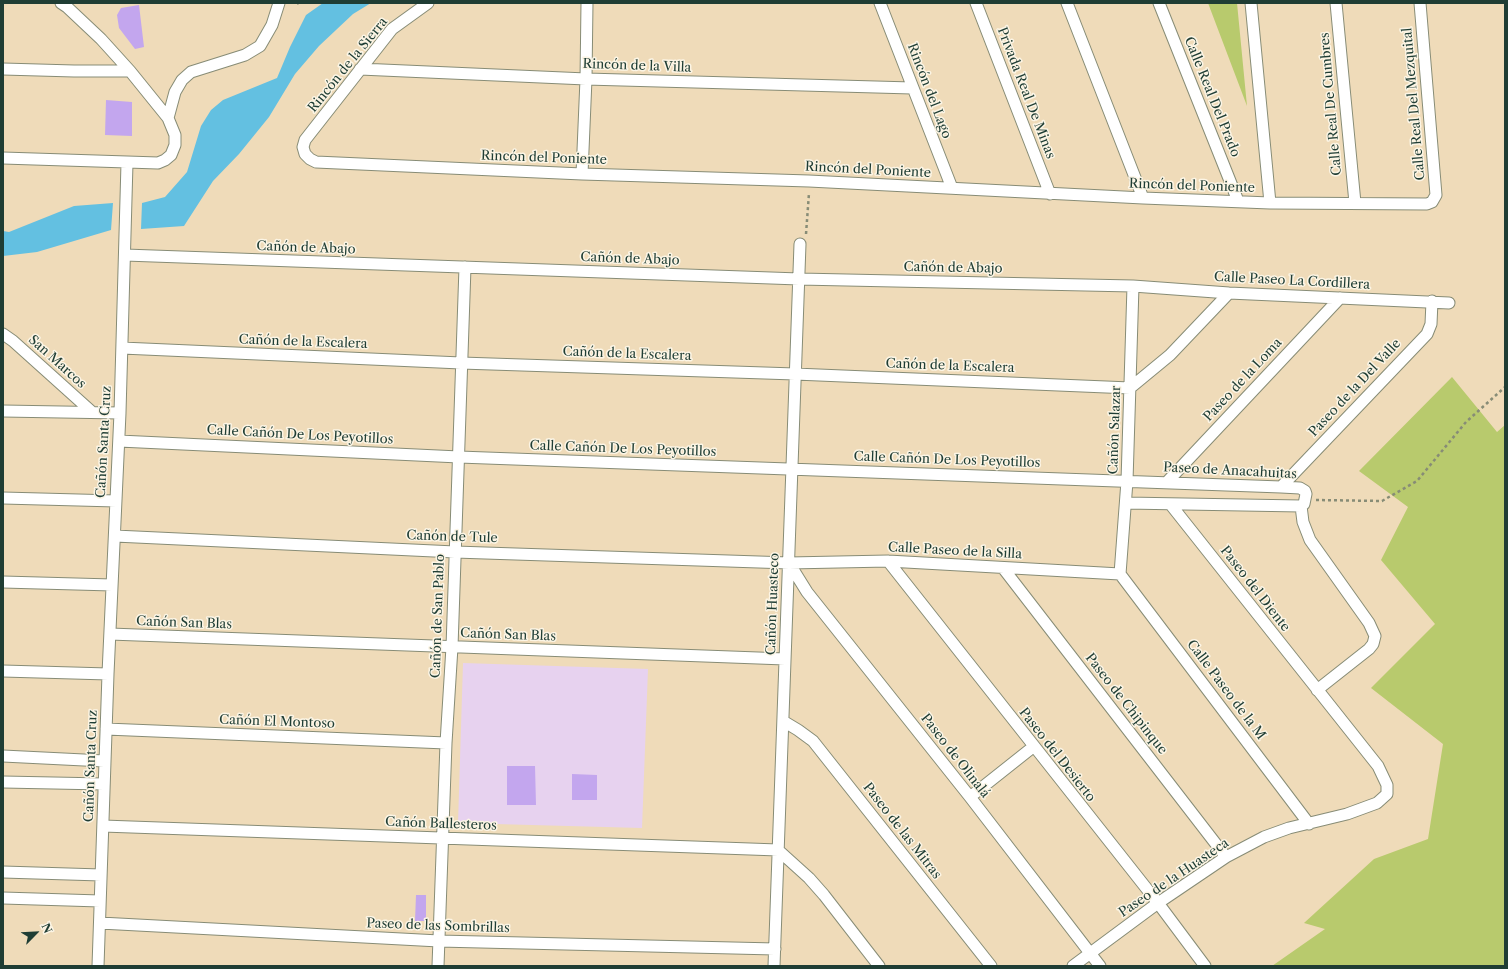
<!DOCTYPE html>
<meta charset="utf-8">
<style>
body{margin:0}
#map{position:relative;width:1508px;height:969px;overflow:hidden;background:#efdbb9;font-family:"Libre Caslon Text",serif}
canvas{display:block}
.frame{position:absolute;inset:0;border:4px solid #1f3d34;pointer-events:none}
.north{position:absolute;left:16px;top:913px;width:40px;height:40px;-webkit-text-stroke:3px #fcf5e5;paint-order:stroke;rotate:66deg;font-size:11px;font-weight:700;line-height:16px;text-align:center;color:#1f3d34}
.north::after{content:'';display:block;margin:auto;width:14px;height:18px;background:#1f3d34;clip-path:polygon(50% 0,100% 100%,50% 72%,0 100%)}
</style>
<div id="map">
<canvas width="1508" height="969"></canvas>
<div class="frame"></div>
<div class="north">N</div>
</div>
<script>
const g = document.querySelector('canvas').getContext('2d');
g.lineJoin = 'round';
function fillPath(path, color) {
  g.fillStyle = color;
  g.fill(path, 'evenodd');
}
function shape(rows) {
  const path = new Path2D();
  for (const r of rows) {
    path.moveTo(r[0], r[1]);
    for (let i = 2; i < r.length; i += 2) path.lineTo(r[i], r[i + 1]);
  }
  return path;
}
function trace(path, color, width, dash) {
  g.strokeStyle = color;
  g.lineWidth = width;
  g.lineCap = dash ? 'butt' : 'round';
  g.setLineDash(dash || []);
  g.stroke(path);
}
function label(font, color, halo, rows, align = 'center') {
  g.font = font + ' "Libre Caslon Text",serif';
  g.lineWidth = 3;
  g.setLineDash([]);
  g.textBaseline = 'middle';
  g.strokeStyle = halo;
  g.fillStyle = color;
  for (const [text, x, y, turn = 0] of rows) {
    g.save();
    g.translate(x, y);
    g.rotate((+turn || 0) * Math.PI / 180);
    g.textAlign = isNaN(turn) ? turn : align;
    if (halo) g.strokeText(text, 0, 0);
    g.fillText(text, 0, 0);
    g.restore();
  }
}
fillPath(shape([
 [463,663,648,669,642,828,458,823]
]), '#e7d2ef');
fillPath(shape([
 [1208,3,1237,3,1247,106],
 [1452,377,1497,432,1505,425,1505,966,1272,966,1325,929,1304,923,1374,859,1428,839,1443,744,1371,688,1435,624,1381,560,1408,507,1359,471]
]), '#b8ca6d');
fillPath(shape([
 [323,3,371,3,353,14,319,46,295,74,269,117,239,154,213,181,184,226,141,229,142,203,165,197,187,172,201,126,211,110,223,100,277,78,290,47,306,15],
 [113,203,111,230,37,252,3,256,3,231,9,232,74,206]
]), '#63c0e1');
fillPath(shape([
 [139,5,144,47,135,49,119,28,117,15,121,8],
 [106,100,132,102,132,136,105,135],
 [507,766,535,766,536,805,507,805],
 [572,774,597,775,597,800,572,800],
 [416,895,426,895,426,921,415,921]
]), '#c3a6ee');
const street = shape([
 [428,3,392,29,305,140,303,147,305,154,310,159,316,162,582,174,809,181,1143,198,1270,203,1427,204,1432,202,1436,195,1420,3],
 [880,3,952,188],
 [976,3,1050,194],
 [1067,3,1143,198],
 [1159,3,1238,201],
 [1251,3,1270,203],
 [1336,3,1355,203],
 [3,69,74,71,130,71],
 [360,69,586,79,912,88],
 [168,118,175,92,182,80,191,72,245,55,260,46,272,25,279,3],
 [3,158,158,163,165,160,171,155,175,145,175,135,168,118,130,71,101,39,67,7,61,3],
 [582,174,586,79,587,3],
 [125,255,799,279,1133,286,1229,293,1449,303],
 [3,334,13,341,92,412],
 [122,348,461,363,795,374,1130,388,1170,355,1229,293],
 [3,411,120,413],
 [119,441,459,457,1281,487,1300,488,1305,491,1306,494,1304,504,1301,506,1126,503],
 [1167,482,1340,298],
 [1281,487,1427,334,1431,324,1432,301],
 [3,498,116,501],
 [1301,506,1303,522,1310,540,1369,623,1375,636,1373,644,1369,649,1317,690],
 [115,536,455,552,789,563,888,561,1120,574],
 [888,561,1158,903,1205,966],
 [789,563,807,592,970,797,1100,966],
 [1003,568,1226,857],
 [1120,574,1309,824],
 [1120,574,1127,481,1133,286],
 [3,582,112,585],
 [110,634,785,659],
 [3,671,108,674],
 [783,721,798,730,813,741,991,966],
 [106,729,446,743],
 [3,756,104,761],
 [3,782,104,784],
 [970,797,1033,747],
 [103,826,778,850,809,878,824,895,879,966],
 [3,872,101,875],
 [3,898,100,901],
 [100,923,439,941,775,949],
 [98,966,108,674,120,413,127,163],
 [438,966,446,743,452,647,465,267],
 [774,966,800,244],
 [1073,966,1158,903,1226,857,1264,837,1289,828,1347,814,1377,803,1387,794,1387,785,1378,766,1171,505]
]);
trace(street, '#878c76', 13);
trace(shape([
 [297,4,298,3],
 [806,234,809,193],
 [1316,500,1382,501,1417,481,1466,422,1505,387]
]), '#878c76', 2.5, [3, 3]);
trace(street, '#fff', 11);
label('13px', '#1f3d34', '#fcf5e5', [
 ["Rincón de la Sierra",348,65,-51],
 ["Rincón de la Villa",637,66,2],
 ["Rincón del Lago",929,91,69],
 ["Privada Real De Minas",1026,93,69],
 ["Calle Real Del Prado",1212,97,68],
 ["Calle Real De Cumbres",1331,104,-95],
 ["Calle Real Del Mezquital",1414,104,-95],
 ["Rincón del Poniente",544,158,2],
 ["Rincón del Poniente",868,170,3],
 ["Rincón del Poniente",1192,186,2],
 ["Cañón de Abajo",306,248,2],
 ["Cañón de Abajo",630,259,2],
 ["Cañón de Abajo",953,268,1],
 ["Calle Paseo La Cordillera",1292,281,3],
 ["Cañón de la Escalera",303,342,2],
 ["Cañón de la Escalera",627,354,2],
 ["San Marcos",57,362,42],
 ["Cañón de la Escalera",950,366,2],
 ["Paseo de la Loma",1243,380,-47],
 ["Paseo de la Del Valle",1355,388,-47],
 ["Cañón Salazar",1115,430,-88],
 ["Calle Cañón De Los Peyotillos",300,435,3],
 ["Cañón Santa Cruz",104,442,-87],
 ["Calle Cañón De Los Peyotillos",623,449,2],
 ["Calle Cañón De Los Peyotillos",947,460,2],
 ["Paseo de Anacahuitas",1230,471,3],
 ["Cañón de Tule",452,537,2],
 ["Calle Paseo de la Silla",955,551,3],
 ["Paseo del Diente",1255,589,52],
 ["Cañón Huasteco",773,604,-88],
 ["Cañón de San Pablo",438,616,-88],
 ["Cañón San Blas",184,623,2],
 ["Cañón San Blas",508,635,2],
 ["Calle Paseo de la M",1226,690,53],
 ["Paseo de Chipinque",1126,704,52],
 ["Cañón El Montoso",277,722,2],
 ["Paseo del Desierto",1057,755,52],
 ["Paseo de Olinalá",955,756,52],
 ["Cañón Santa Cruz",91,766,-88],
 ["Cañón Ballesteros",441,824,2],
 ["Paseo de las Mitras",902,831,52],
 ["Paseo de la Huasteca",1174,878,-34],
 ["Paseo de las Sombrillas",438,926,2]
]);
</script>
